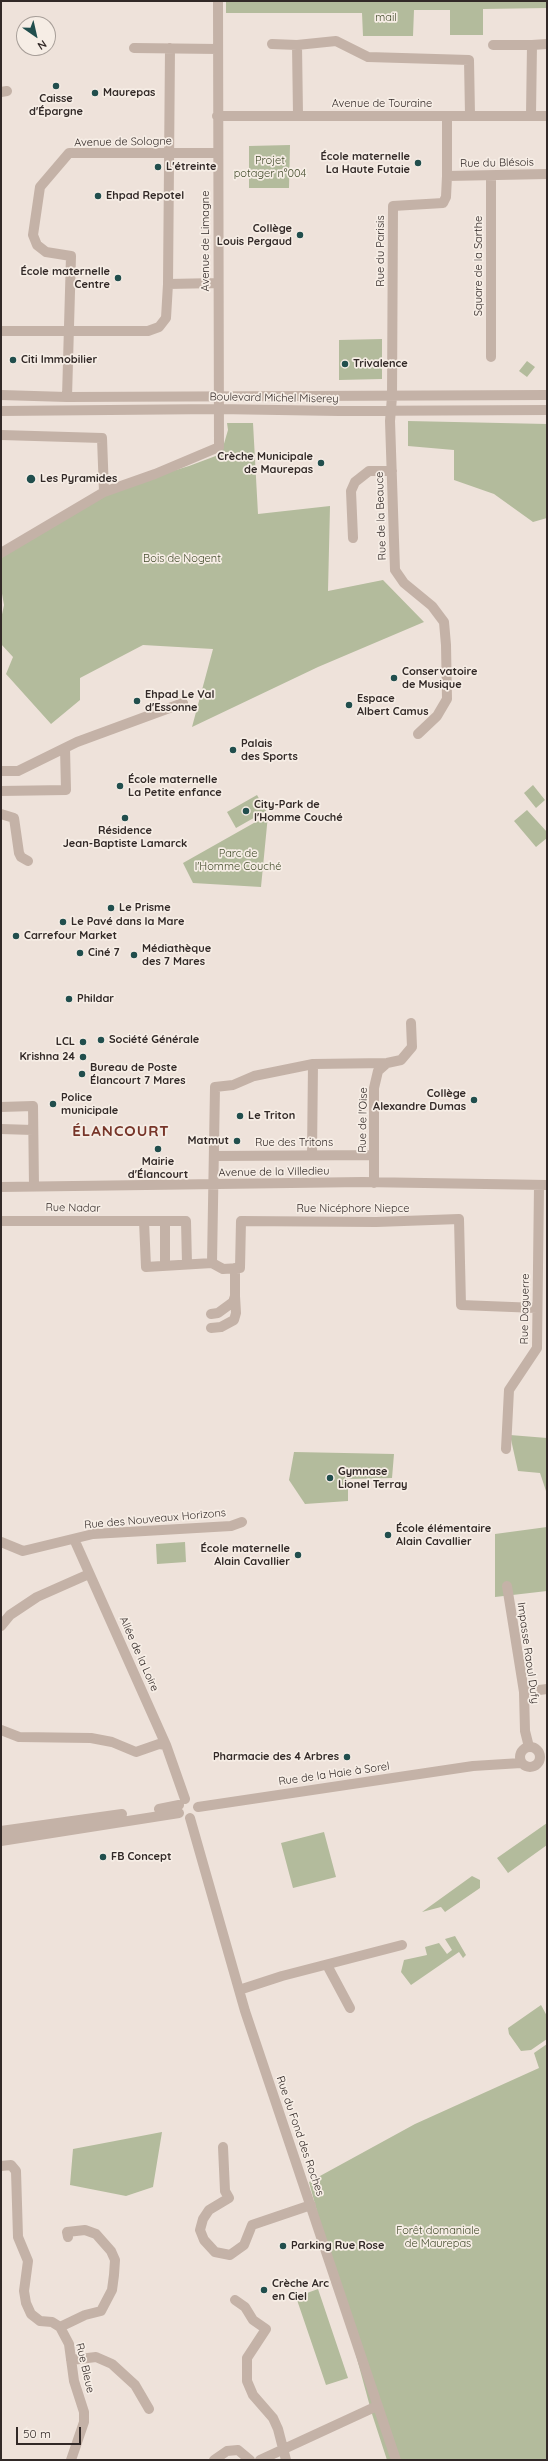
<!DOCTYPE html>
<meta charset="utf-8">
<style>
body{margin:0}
#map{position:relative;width:548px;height:2461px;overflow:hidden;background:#eee2da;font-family:Quicksand,sans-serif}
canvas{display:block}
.frame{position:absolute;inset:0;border:2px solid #322927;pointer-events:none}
.north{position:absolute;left:16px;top:16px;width:40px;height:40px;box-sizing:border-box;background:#f6ede5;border:1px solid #a89f99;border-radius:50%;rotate:146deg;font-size:11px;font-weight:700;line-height:16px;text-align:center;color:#322927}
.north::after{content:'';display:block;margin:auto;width:14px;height:18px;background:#214e4d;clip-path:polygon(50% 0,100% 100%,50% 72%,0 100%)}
.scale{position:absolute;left:16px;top:2427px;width:65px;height:18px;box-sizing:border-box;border:2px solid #322927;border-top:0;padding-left:5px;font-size:12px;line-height:14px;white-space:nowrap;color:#322927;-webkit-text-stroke:3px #f6ede5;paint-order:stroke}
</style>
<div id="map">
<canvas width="548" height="2461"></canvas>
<div class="frame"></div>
<div class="north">N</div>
<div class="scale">50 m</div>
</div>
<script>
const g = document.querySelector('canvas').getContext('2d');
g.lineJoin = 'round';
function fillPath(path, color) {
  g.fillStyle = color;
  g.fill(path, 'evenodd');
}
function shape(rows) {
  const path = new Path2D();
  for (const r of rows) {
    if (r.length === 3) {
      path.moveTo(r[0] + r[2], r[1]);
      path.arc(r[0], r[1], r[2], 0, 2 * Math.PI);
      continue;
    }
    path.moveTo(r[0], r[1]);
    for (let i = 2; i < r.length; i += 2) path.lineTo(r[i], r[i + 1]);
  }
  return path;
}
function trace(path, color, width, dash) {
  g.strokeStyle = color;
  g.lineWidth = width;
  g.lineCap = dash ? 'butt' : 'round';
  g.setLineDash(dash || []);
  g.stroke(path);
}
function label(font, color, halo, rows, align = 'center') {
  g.font = font + ' Quicksand,sans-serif';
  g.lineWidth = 3.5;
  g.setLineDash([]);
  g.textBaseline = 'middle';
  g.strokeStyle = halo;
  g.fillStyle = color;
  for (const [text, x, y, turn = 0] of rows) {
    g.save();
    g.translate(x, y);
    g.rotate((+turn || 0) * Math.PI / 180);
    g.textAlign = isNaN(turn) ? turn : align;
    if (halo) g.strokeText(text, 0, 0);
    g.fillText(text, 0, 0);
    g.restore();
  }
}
fillPath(shape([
 [226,1,547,1,547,8,483,9,483,35,450,35,450,10,414,10,413,36,363,36,362,13,226,13],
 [290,145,289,188,249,188,249,146],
 [382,339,382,379,339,380,339,340],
 [527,361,535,367,527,377,519,371],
 [408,421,547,424,547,518,533,522,494,494,454,480,454,450,408,446],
 [227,423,253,423,258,514,330,506,328,591,383,580,424,622,318,667,192,727,213,649,143,645,80,678,80,700,51,724,6,674,13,657,1,644,1,619,4,605,1,588,1,558,113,489,189,466,221,454,228,430],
 [533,785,545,800,536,808,524,793],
 [257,795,266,811,236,828,227,812],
 [527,810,547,832,547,838,536,847,514,821],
 [268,815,261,887,193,883,183,863],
 [510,1435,547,1438,547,1494,540,1473,518,1471],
 [294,1452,394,1454,392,1478,348,1479,348,1501,305,1504,289,1480],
 [547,1527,547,1591,495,1597,495,1534],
 [185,1542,186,1562,157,1564,156,1544],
 [547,1823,547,1845,508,1873,497,1858],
 [324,1832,336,1877,293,1888,281,1843],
 [472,1876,480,1880,480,1888,445,1912,441,1907,422,1912],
 [455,1936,466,1955,463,1958,459,1952,411,1985,401,1972,404,1960,427,1955,425,1947,439,1943,447,1954,452,1950,445,1939],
 [541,2005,547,2016,547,2039,531,2050,521,2051,509,2034,508,2028],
 [547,2044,547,2460,387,2460,372,2414,309,2182,415,2124,539,2068,534,2053],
 [162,2132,153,2187,126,2196,70,2185,73,2149],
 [318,2289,348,2378,326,2385,296,2297]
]), '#b3bb9c');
trace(shape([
 [272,44,297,45],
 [493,45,532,45],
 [134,48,218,49],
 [1,92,7,91],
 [298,115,297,45,336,41,368,57,469,60,470,115],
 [531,115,532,45,547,44],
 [217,116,547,116],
 [447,176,547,174],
 [168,284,170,48],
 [1,331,148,331,159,327,166,318,168,284,217,283],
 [491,357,491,176],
 [1,395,67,397,547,395],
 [67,397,71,256,46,252,37,245,33,235,40,187,69,153,218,153],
 [1,411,218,409,339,411,547,410],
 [1,435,102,438,104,492],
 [353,538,351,491,355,482,369,471,392,471],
 [1,553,104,492,155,474,219,447,218,1],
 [418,734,437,716,447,699,446,645,444,622,432,606,404,583,395,570,390,421,392,397,393,206,443,203,446,197,447,176,447,116],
 [1,771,18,771,77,742,183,703],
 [1,791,66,790,65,748],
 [1,814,14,818,19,853,21,857,28,861],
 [1,1107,33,1106,34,1186],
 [1,1129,33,1130],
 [312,1155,313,1064],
 [215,1156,374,1155],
 [374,1183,374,1088,378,1071,387,1063],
 [1,1187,363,1182,547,1185],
 [1,1221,144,1221],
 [165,1221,144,1221,146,1267,212,1263,223,1269,240,1268,241,1221,376,1222,459,1219,461,1305,537,1308],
 [212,1263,215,1087,233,1085,254,1076,313,1064,387,1063,401,1060,412,1047,411,1023],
 [165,1266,165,1221,186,1221,187,1264],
 [211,1314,218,1313,233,1302,235,1296,235,1268],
 [211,1328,221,1327,234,1320,236,1313,235,1296],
 [506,1449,509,1390,537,1348,539,1186],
 [74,1539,166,1745,185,1799],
 [1,1542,23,1551,93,1534,231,1526,242,1522],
 [507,1586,524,1692,525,1731,529,1747],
 [1,1626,10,1615,37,1597,89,1574],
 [524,1692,547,1689],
 [1,1730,19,1737,91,1738,112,1742,136,1752,159,1744,166,1745],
 [530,1757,10],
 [198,1807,473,1766,521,1763],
 [159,1809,179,1805],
 [190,1818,245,2011,396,2460],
 [1,1831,122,1814],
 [1,1841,179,1813],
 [327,1965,350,2008],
 [239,1990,282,1976,402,1945],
 [223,2147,225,2191,229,2198,209,2210,203,2219,200,2230,204,2240,215,2252,230,2255,244,2245,252,2225,311,2205],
 [1,2166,11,2165,16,2171,18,2237,28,2261,24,2291,26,2303,31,2314,40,2321,52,2322,60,2327,85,2315,101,2311,112,2290,114,2275,115,2260,111,2251,96,2234,85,2230,67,2232,68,2237],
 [235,2300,245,2307,253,2320,266,2329,247,2358,247,2381,253,2395,273,2418,278,2429,286,2460],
 [60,2327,69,2344,74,2381,84,2412,84,2422,71,2460],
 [71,2360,96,2357,112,2364,135,2385,149,2409],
 [214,2460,227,2451,238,2450,250,2460],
 [260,2460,377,2406]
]), '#c4b2a7', 10);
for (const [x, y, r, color] of [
 [56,86,4,"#214e4d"],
 [95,93,4,"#214e4d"],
 [418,163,4,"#214e4d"],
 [158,167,4,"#214e4d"],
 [98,196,4,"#214e4d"],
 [300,235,4,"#214e4d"],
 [118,278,4,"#214e4d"],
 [13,360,4,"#214e4d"],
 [345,364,4,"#214e4d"],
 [321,463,4,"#214e4d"],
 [31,479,5,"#214e4d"],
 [394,678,4,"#214e4d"],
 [137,701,4,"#214e4d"],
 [349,705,4,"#214e4d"],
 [233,750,4,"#214e4d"],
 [120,786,4,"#214e4d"],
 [246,811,4,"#214e4d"],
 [125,818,4,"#214e4d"],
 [111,908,4,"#214e4d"],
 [63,922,4,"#214e4d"],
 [16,936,4,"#214e4d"],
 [80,953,4,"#214e4d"],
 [134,955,4,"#214e4d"],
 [69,999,4,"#214e4d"],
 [101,1040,4,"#214e4d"],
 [83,1042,4,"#214e4d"],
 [83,1057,4,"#214e4d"],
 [82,1074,4,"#214e4d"],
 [474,1100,4,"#214e4d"],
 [53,1104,4,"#214e4d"],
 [240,1116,4,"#214e4d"],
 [237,1141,4,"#214e4d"],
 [158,1149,4,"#214e4d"],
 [330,1478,4,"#214e4d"],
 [388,1535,4,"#214e4d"],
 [298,1555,4,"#214e4d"],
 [347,1757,4,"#214e4d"],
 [103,1857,4,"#214e4d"],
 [283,2246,4,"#214e4d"],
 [264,2290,4,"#214e4d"]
]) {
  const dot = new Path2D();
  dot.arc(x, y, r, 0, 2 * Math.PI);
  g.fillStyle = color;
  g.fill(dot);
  trace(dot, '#f6ede5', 1.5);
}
label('11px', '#444d2d', '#f6ede5', [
 ["mail",386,18],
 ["Projet",270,161],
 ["potager n°004",270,174],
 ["Bois de Nogent",182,559],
 ["Parc de",238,854],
 ["l'Homme Couché",238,867],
 ["Forêt domaniale",438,2231],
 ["de Maurepas",438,2244]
]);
label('bold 11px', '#322927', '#f6ede5', [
 ["Maurepas",103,93],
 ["Caisse",56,99,"center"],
 ["d'Épargne",56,112,"center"],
 ["École maternelle",410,157,"right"],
 ["La Haute Futaie",410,170,"right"],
 ["L'étreinte",166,167],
 ["Ehpad Repotel",106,196],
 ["Collège",292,229,"right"],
 ["Louis Pergaud",292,242,"right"],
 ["École maternelle",110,272,"right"],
 ["Centre",110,285,"right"],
 ["Citi Immobilier",21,360],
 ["Trivalence",353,364],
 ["Crèche Municipale",313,457,"right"],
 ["de Maurepas",313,470,"right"],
 ["Les Pyramides",40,479],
 ["Conservatoire",402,672],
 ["de Musique",402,685],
 ["Ehpad Le Val",145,695],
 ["d'Essonne",145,708],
 ["Espace",357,699],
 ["Albert Camus",357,712],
 ["Palais",241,744],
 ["des Sports",241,757],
 ["École maternelle",128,780],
 ["La Petite enfance",128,793],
 ["City-Park de",254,805],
 ["l'Homme Couché",254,818],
 ["Résidence",125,831,"center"],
 ["Jean-Baptiste Lamarck",125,844,"center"],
 ["Le Prisme",119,908],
 ["Le Pavé dans la Mare",71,922],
 ["Carrefour Market",24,936],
 ["Médiathèque",142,949],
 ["des 7 Mares",142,962],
 ["Ciné 7",88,953],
 ["Phildar",77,999],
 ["Société Générale",109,1040],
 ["LCL",75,1042,"right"],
 ["Krishna 24",75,1057,"right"],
 ["Bureau de Poste",90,1068],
 ["Élancourt 7 Mares",90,1081],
 ["Collège",466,1094,"right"],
 ["Alexandre Dumas",466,1107,"right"],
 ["Police",61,1098],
 ["municipale",61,1111],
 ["Le Triton",248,1116],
 ["Matmut",229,1141,"right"],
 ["Mairie",158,1162,"center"],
 ["d'Élancourt",158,1175,"center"],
 ["Gymnase",338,1472],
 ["Lionel Terray",338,1485],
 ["École élémentaire",396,1529],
 ["Alain Cavallier",396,1542],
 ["École maternelle",290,1549,"right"],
 ["Alain Cavallier",290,1562,"right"],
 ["Pharmacie des 4 Arbres",339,1757,"right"],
 ["FB Concept",111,1857],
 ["Parking Rue Rose",291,2246],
 ["Crèche Arc",272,2284],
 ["en Ciel",272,2297]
], 'left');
label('11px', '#322927', '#f6ede5', [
 ["Avenue de Touraine",382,104],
 ["Avenue de Sologne",123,142,-1],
 ["Rue du Blésois",497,163,-1],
 ["Avenue de Limagne",206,241,-90],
 ["Rue du Parisis",381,251,-90],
 ["Square de la Sarthe",479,266,-90],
 ["Boulevard Michel Miserey",274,398,1],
 ["Rue de la Beauce",381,516,-92],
 ["Rue de l'Oise",363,1120,-89],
 ["Rue des Tritons",294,1143],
 ["Avenue de la Villedieu",274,1172,-1],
 ["Rue Nadar",73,1208,1],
 ["Rue Nicéphore Niepce",353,1209],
 ["Rue Daguerre",525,1309,-89],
 ["Rue des Nouveaux Horizons",155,1519,-5],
 ["Impasse Raoul Dufy",528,1653,82],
 ["Allée de la Loire",139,1654,66],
 ["Rue de la Haie à Sorel",334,1774,-8],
 ["Rue du Fond des Roches",300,2136,71],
 ["Rue Bleue",85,2368,77]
]);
g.letterSpacing = '1px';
label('bold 15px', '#773529', '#f6ede5', [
 ["ÉLANCOURT",121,1131]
]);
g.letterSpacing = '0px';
</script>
